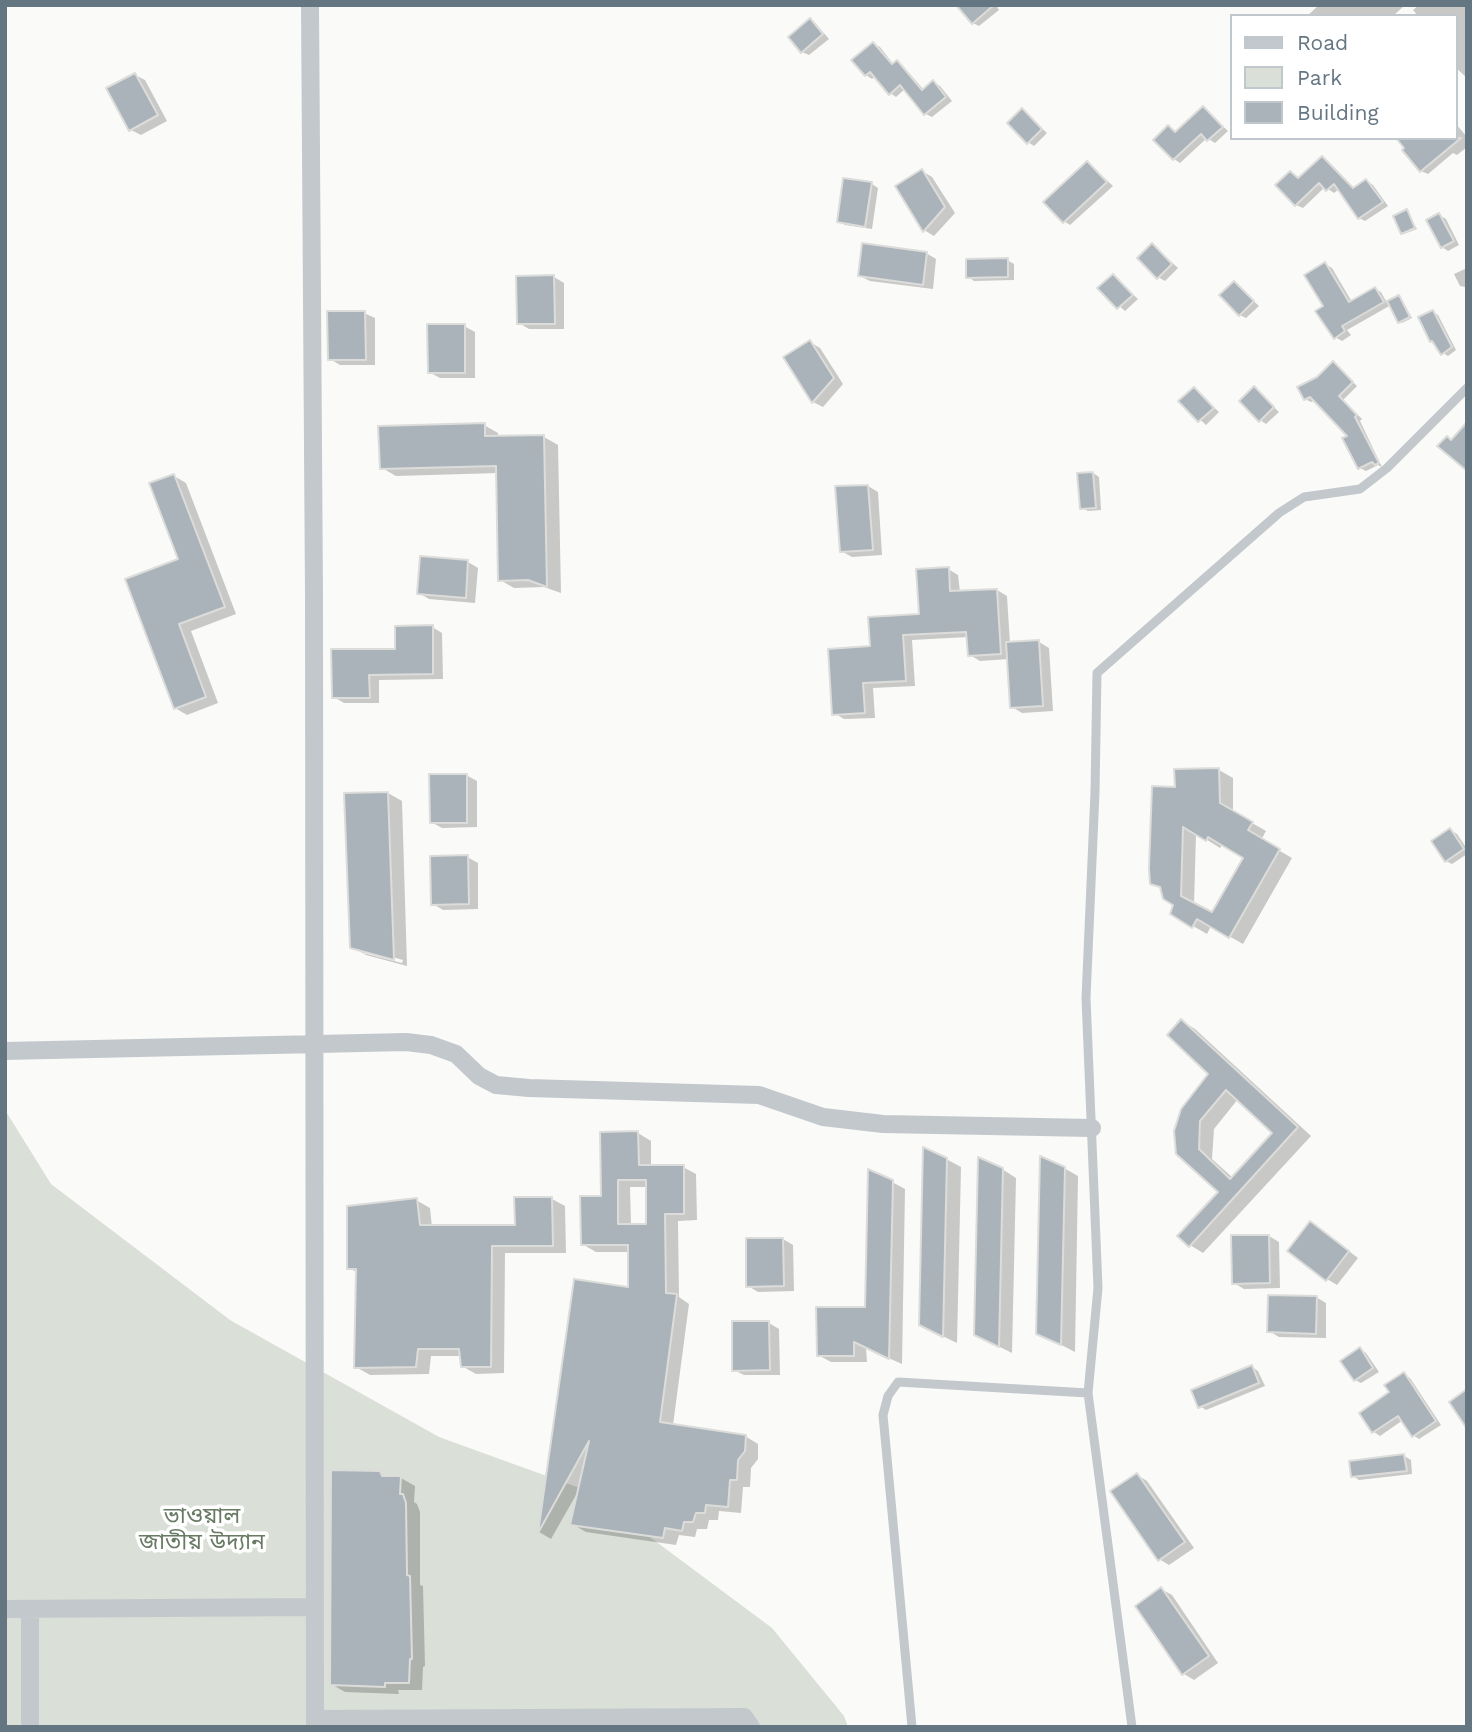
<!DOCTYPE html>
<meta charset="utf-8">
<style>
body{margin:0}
#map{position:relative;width:1472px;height:1732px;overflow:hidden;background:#fafaf8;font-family:"Work Sans",sans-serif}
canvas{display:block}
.frame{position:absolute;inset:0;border:7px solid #657683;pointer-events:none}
.legend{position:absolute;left:1230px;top:14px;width:228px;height:126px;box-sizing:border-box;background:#fff;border:2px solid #c1c8cd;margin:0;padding:9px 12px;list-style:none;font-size:21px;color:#657683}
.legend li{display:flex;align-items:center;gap:14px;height:35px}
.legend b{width:35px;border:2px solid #c1c8cd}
</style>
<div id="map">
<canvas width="1472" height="1732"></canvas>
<div class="frame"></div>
<ul class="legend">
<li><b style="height:9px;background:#c3c8cc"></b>Road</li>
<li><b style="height:19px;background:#dadfd7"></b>Park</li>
<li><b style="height:19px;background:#aab3b9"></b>Building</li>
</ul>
</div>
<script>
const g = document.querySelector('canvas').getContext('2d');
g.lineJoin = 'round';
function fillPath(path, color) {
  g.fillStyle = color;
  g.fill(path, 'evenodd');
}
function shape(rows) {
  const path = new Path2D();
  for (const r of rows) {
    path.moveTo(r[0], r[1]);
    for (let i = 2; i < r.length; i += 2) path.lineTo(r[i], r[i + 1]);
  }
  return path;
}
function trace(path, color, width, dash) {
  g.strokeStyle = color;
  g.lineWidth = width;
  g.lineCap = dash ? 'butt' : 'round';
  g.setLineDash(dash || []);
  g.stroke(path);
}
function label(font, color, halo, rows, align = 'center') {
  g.font = font + ' "Work Sans","Noto Sans Bengali",sans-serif';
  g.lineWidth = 7;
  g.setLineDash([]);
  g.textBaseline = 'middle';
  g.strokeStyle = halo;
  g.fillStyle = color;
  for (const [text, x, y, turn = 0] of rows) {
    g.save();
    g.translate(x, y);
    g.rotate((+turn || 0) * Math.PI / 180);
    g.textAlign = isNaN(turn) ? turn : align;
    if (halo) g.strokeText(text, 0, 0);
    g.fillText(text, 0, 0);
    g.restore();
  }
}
fillPath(shape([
 [5,1110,51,1184,230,1320,439,1437,588,1491,772,1628,844,1716,848,1727,5,1727]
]), '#dadfd7');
fillPath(shape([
 [964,5,996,5,999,10,979,26,973,23],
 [1319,5,1405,5,1393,16,1307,16],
 [1419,5,1467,5,1466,77,1456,68,1456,16,1418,16,1413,10],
 [810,20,816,24,829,39,809,55,802,52],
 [873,44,880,47,894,65,897,62,903,66,924,90,933,82,940,86,952,101,932,117,926,114,905,89,896,97,890,93,875,76,872,79,866,75],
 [135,75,145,80,167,121,141,135,131,130],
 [1203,108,1228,131,1215,143,1207,138,1180,163,1174,159,1168,127,1176,133],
 [1022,110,1047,133,1034,146,1028,142],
 [1456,124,1467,137,1467,147,1457,155,1453,153,1428,174,1421,171,1456,138],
 [1322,158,1328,161,1355,189,1367,181,1373,185,1388,206,1365,221,1359,218,1339,189,1334,193,1325,187,1303,208,1296,205,1291,173,1299,179],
 [1088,163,1113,186,1070,225,1064,221],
 [922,171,932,177,955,213,934,236,924,230,897,186],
 [872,184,878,188,872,229,845,225,838,221],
 [1407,211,1417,229,1404,234,1402,233],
 [1439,215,1446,219,1459,245,1448,251,1442,247],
 [1153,245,1178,268,1165,281,1158,277],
 [926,253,936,259,933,289,870,281,860,276],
 [1007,260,1014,264,1014,280,974,281,968,277],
 [1325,264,1332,268,1352,302,1375,289,1381,292,1387,303,1399,297,1401,298,1412,318,1402,323,1399,322,1391,305,1347,330,1351,335,1342,341,1335,337,1325,306],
 [1467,268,1467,292,1465,287,1460,286,1454,274],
 [1113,276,1138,299,1125,311,1100,288],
 [554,277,564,283,564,329,529,329,519,323],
 [1234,283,1259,306,1246,318,1240,315],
 [1433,312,1438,315,1456,350,1448,356,1443,353],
 [364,313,375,318,375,365,340,365,330,359],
 [464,326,475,332,475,378,440,378,429,372],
 [810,342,820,348,843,384,823,407,813,402],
 [1333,363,1357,386,1343,400,1362,419,1360,421,1382,467,1378,465,1366,471,1360,468,1350,436,1316,400,1311,402,1305,399,1318,378],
 [1254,388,1279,412,1266,424,1260,420],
 [1194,389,1219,412,1206,425,1181,401],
 [484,425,498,433,498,438,544,437,558,445,561,593,544,587,514,588,500,580,498,473,396,476,382,468],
 [1093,473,1099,477,1101,510,1088,511,1082,508],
 [174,476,186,483,236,614,191,631,218,703,187,715,175,708,180,561],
 [868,486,878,492,882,555,852,557,841,551],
 [468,562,478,568,475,603,429,599,419,593],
 [948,569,958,575,960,592,997,590,1007,596,1010,644,1039,642,1049,648,1053,711,1022,713,1012,707,1009,659,980,661,970,655,968,637,912,640,915,686,873,688,875,718,844,719,834,713,872,648,920,616],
 [432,627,442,633,443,679,379,680,379,703,344,703,334,697],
 [1219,770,1233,778,1233,812,1266,831,1261,840,1292,858,1243,944,1211,926,1207,934,1172,914,1175,905,1162,888,1152,883,1177,788],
 [1196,833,1220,848,1223,844,1245,857,1212,914,1194,905],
 [466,775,477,781,477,827,442,828,431,822],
 [388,793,402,801,407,966,366,955,352,947],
 [363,949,403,960,402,963,363,953],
 [1450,830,1457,834,1467,849,1467,854,1452,864,1446,861],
 [467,857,478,863,478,909,443,910,433,904],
 [1182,1021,1195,1029,1311,1136,1203,1253,1190,1245,1220,1192,1178,1153,1211,1073],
 [1238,1099,1275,1133,1233,1178,1212,1159,1214,1129],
 [638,1133,651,1141,651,1167,683,1167,696,1174,697,1220,678,1221,679,1297,689,1304,673,1425,745,1436,758,1444,758,1459,751,1468,750,1487,743,1487,741,1513,719,1511,718,1520,709,1520,707,1529,697,1529,695,1537,679,1535,676,1545,586,1532,572,1524,580,1488,551,1539,539,1532,576,1281,630,1289,630,1252,596,1252,582,1244,603,1198],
 [630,1187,648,1187,648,1225,631,1225],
 [946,1159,961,1167,957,1343,934,1332],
 [1064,1168,1078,1176,1075,1352,1038,1333],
 [1002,1169,1016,1178,1012,1353,990,1342],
 [892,1182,905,1189,902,1364,866,1348,867,1362,831,1362,818,1355,867,1308],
 [552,1199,565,1206,566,1253,505,1253,504,1373,476,1374,462,1366,461,1356,431,1356,429,1374,370,1375,356,1367,358,1273,349,1268,416,1200,430,1208,432,1227,516,1226],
 [1320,1229,1358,1258,1337,1285,1327,1279],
 [1269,1236,1279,1242,1280,1288,1244,1289,1234,1283],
 [783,1239,793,1245,794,1291,758,1292,748,1286],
 [1316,1297,1326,1303,1326,1338,1279,1337,1269,1331],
 [769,1323,779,1329,780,1375,744,1375,734,1370],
 [1360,1349,1366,1353,1379,1372,1361,1383,1355,1380],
 [1252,1367,1258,1371,1265,1386,1206,1410,1200,1406],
 [1404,1374,1410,1378,1441,1425,1419,1439,1413,1435,1403,1420,1380,1436,1374,1432,1361,1413,1391,1393],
 [1404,1456,1411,1460,1412,1474,1359,1480,1353,1476],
 [380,1473,388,1478,401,1478,415,1486,414,1502,417,1504,420,1512,420,1585,423,1586,425,1666,423,1667,422,1690,398,1690,399,1694,345,1692,331,1684],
 [1137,1475,1147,1481,1194,1548,1169,1565,1159,1559],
 [1161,1589,1172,1595,1218,1663,1194,1680,1184,1674]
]), '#0003');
const building = shape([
 [956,5,994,5,972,24,956,5],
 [810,18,823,34,801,53,788,37,810,18],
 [873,42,892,64,897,60,922,90,933,80,946,97,924,115,900,85,889,95,870,72,865,76,851,60,873,42],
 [135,73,158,115,129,131,106,88,135,73],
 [1203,106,1223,127,1207,141,1201,134,1173,160,1153,140,1168,125,1175,132,1203,106],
 [1022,108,1042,129,1027,144,1007,123,1022,108],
 [1396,138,1461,138,1420,172,1402,150,1404,148,1396,138],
 [1322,156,1353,188,1366,179,1383,202,1358,219,1334,184,1326,191,1319,183,1295,206,1275,185,1290,171,1298,178,1322,156],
 [1087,161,1107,182,1063,223,1043,202,1087,161],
 [922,169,945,207,923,232,895,186,922,169],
 [843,178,872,182,865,227,837,222,843,178],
 [1407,209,1415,228,1401,234,1393,216,1407,209],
 [1439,213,1454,241,1441,248,1426,220,1439,213],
 [862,243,927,252,923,285,858,276,862,243],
 [1152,243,1172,264,1157,279,1137,258,1152,243],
 [1008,258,1008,277,966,278,966,259,1008,258],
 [1325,262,1349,302,1375,287,1384,302,1342,326,1345,331,1334,339,1315,311,1323,306,1304,275,1325,262],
 [1113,274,1133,295,1117,309,1097,288,1113,274],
 [554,275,555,324,517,324,516,276,554,275],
 [1234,281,1254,301,1239,316,1219,295,1234,281],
 [1399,295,1410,317,1398,323,1387,301,1399,295],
 [1433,310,1452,347,1441,355,1432,341,1430,342,1418,317,1433,310],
 [327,311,365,311,366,360,328,360,327,311],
 [427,324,465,324,465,373,428,373,427,324],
 [810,340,834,378,812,403,783,357,810,340],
 [1333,361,1353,382,1339,396,1357,415,1355,417,1379,463,1375,465,1372,462,1358,469,1342,438,1347,436,1310,397,1304,400,1297,387,1317,377,1333,361],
 [1254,386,1274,407,1259,422,1239,401,1254,386],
 [1194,387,1214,408,1198,422,1178,401,1194,387],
 [1467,422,1467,471,1437,446,1447,436,1451,440,1467,422],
 [485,423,485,436,544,435,547,587,528,580,498,581,496,466,380,469,378,426,485,423],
 [1093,472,1096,508,1080,509,1077,473,1093,472],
 [174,474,225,607,179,624,206,697,174,709,125,579,178,559,149,483,174,474],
 [868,485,873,550,840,552,835,486,868,485],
 [420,556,468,560,466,598,417,594,420,556],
 [949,567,950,591,997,589,1001,654,968,656,966,632,903,635,906,681,863,683,865,713,832,715,828,649,870,646,868,617,919,614,916,569,949,567],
 [433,625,433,674,369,675,370,698,332,698,331,649,395,649,395,626,433,625],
 [1039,640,1043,706,1010,708,1006,642,1039,640],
 [1219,768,1220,803,1253,822,1248,830,1280,849,1229,938,1197,919,1192,928,1170,914,1173,905,1163,899,1160,887,1150,884,1149,868,1152,786,1175,787,1174,769,1219,768],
 [1183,827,1206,841,1208,837,1243,858,1212,912,1181,896,1183,827],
 [429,774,467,774,467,823,430,823,429,774],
 [388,792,394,960,350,948,344,793,388,792],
 [1450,828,1464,849,1445,862,1431,841,1450,828],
 [468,855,469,904,431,905,430,856,468,855],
 [1181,1019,1298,1127,1189,1247,1177,1236,1218,1192,1176,1154,1174,1131,1181,1109,1208,1074,1167,1035,1181,1019],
 [1226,1090,1272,1133,1230,1179,1199,1149,1200,1121,1226,1090],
 [638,1131,639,1165,684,1165,684,1214,665,1214,666,1293,677,1294,660,1422,746,1435,745,1451,738,1460,737,1480,730,1480,728,1507,706,1505,705,1513,696,1513,693,1522,684,1522,682,1531,665,1528,663,1538,570,1525,589,1441,538,1533,574,1279,628,1287,628,1245,581,1245,580,1196,601,1196,600,1132,638,1131],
 [618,1180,646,1180,646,1224,618,1224,618,1180],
 [923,1147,947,1158,943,1337,919,1325,923,1147],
 [1040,1156,1065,1167,1061,1345,1036,1334,1040,1156],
 [978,1157,1003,1168,999,1347,974,1335,978,1157],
 [868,1169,893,1180,889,1359,854,1342,854,1356,817,1356,816,1307,865,1307,868,1169],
 [514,1197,552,1197,553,1246,492,1246,491,1367,461,1367,459,1349,418,1349,416,1367,354,1368,356,1269,347,1269,347,1206,417,1198,420,1225,515,1225,514,1197],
 [1310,1221,1349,1251,1326,1281,1287,1251,1310,1221],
 [1231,1235,1269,1235,1270,1283,1232,1284,1231,1235],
 [746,1238,783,1238,784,1286,746,1287,746,1238],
 [1268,1295,1317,1296,1316,1334,1267,1332,1268,1295],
 [732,1321,769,1321,770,1370,732,1371,732,1321],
 [1360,1347,1373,1368,1354,1381,1340,1361,1360,1347],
 [1252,1365,1259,1383,1198,1408,1191,1390,1252,1365],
 [1404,1372,1436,1421,1412,1437,1398,1416,1372,1433,1359,1413,1389,1392,1384,1385,1404,1372],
 [1467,1389,1467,1429,1449,1402,1467,1389],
 [1404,1454,1407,1471,1351,1477,1349,1461,1404,1454],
 [331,1470,380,1471,382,1476,401,1476,400,1494,403,1494,406,1503,407,1575,410,1576,412,1659,410,1659,409,1683,385,1683,385,1687,330,1685,331,1470],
 [1137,1473,1185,1542,1158,1561,1110,1491,1137,1473],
 [1161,1587,1209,1656,1182,1675,1135,1606,1161,1587]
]);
fillPath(building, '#aab3b9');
trace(building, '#dcdcda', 2);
trace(shape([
 [912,1727,883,1415,888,1396,898,1382,1088,1393],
 [1132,1727,1088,1393,1098,1288,1086,998,1095,792,1097,673,1279,513,1304,497,1360,489,1387,468,1467,388]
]), '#c3c8cc', 9);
trace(shape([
 [310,5,314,595,315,1727],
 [5,1051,406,1042,431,1045,456,1054,479,1076,496,1085,529,1088,759,1095,823,1117,883,1124,1092,1128],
 [5,1609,313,1607],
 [30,1609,30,1727],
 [315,1719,744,1717,751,1727]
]), '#c3c8cc', 18);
label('23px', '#687a64', '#fff', [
 ["ভাওয়াল",202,1516],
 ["জাতীয় উদ্যান",202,1542]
]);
</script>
